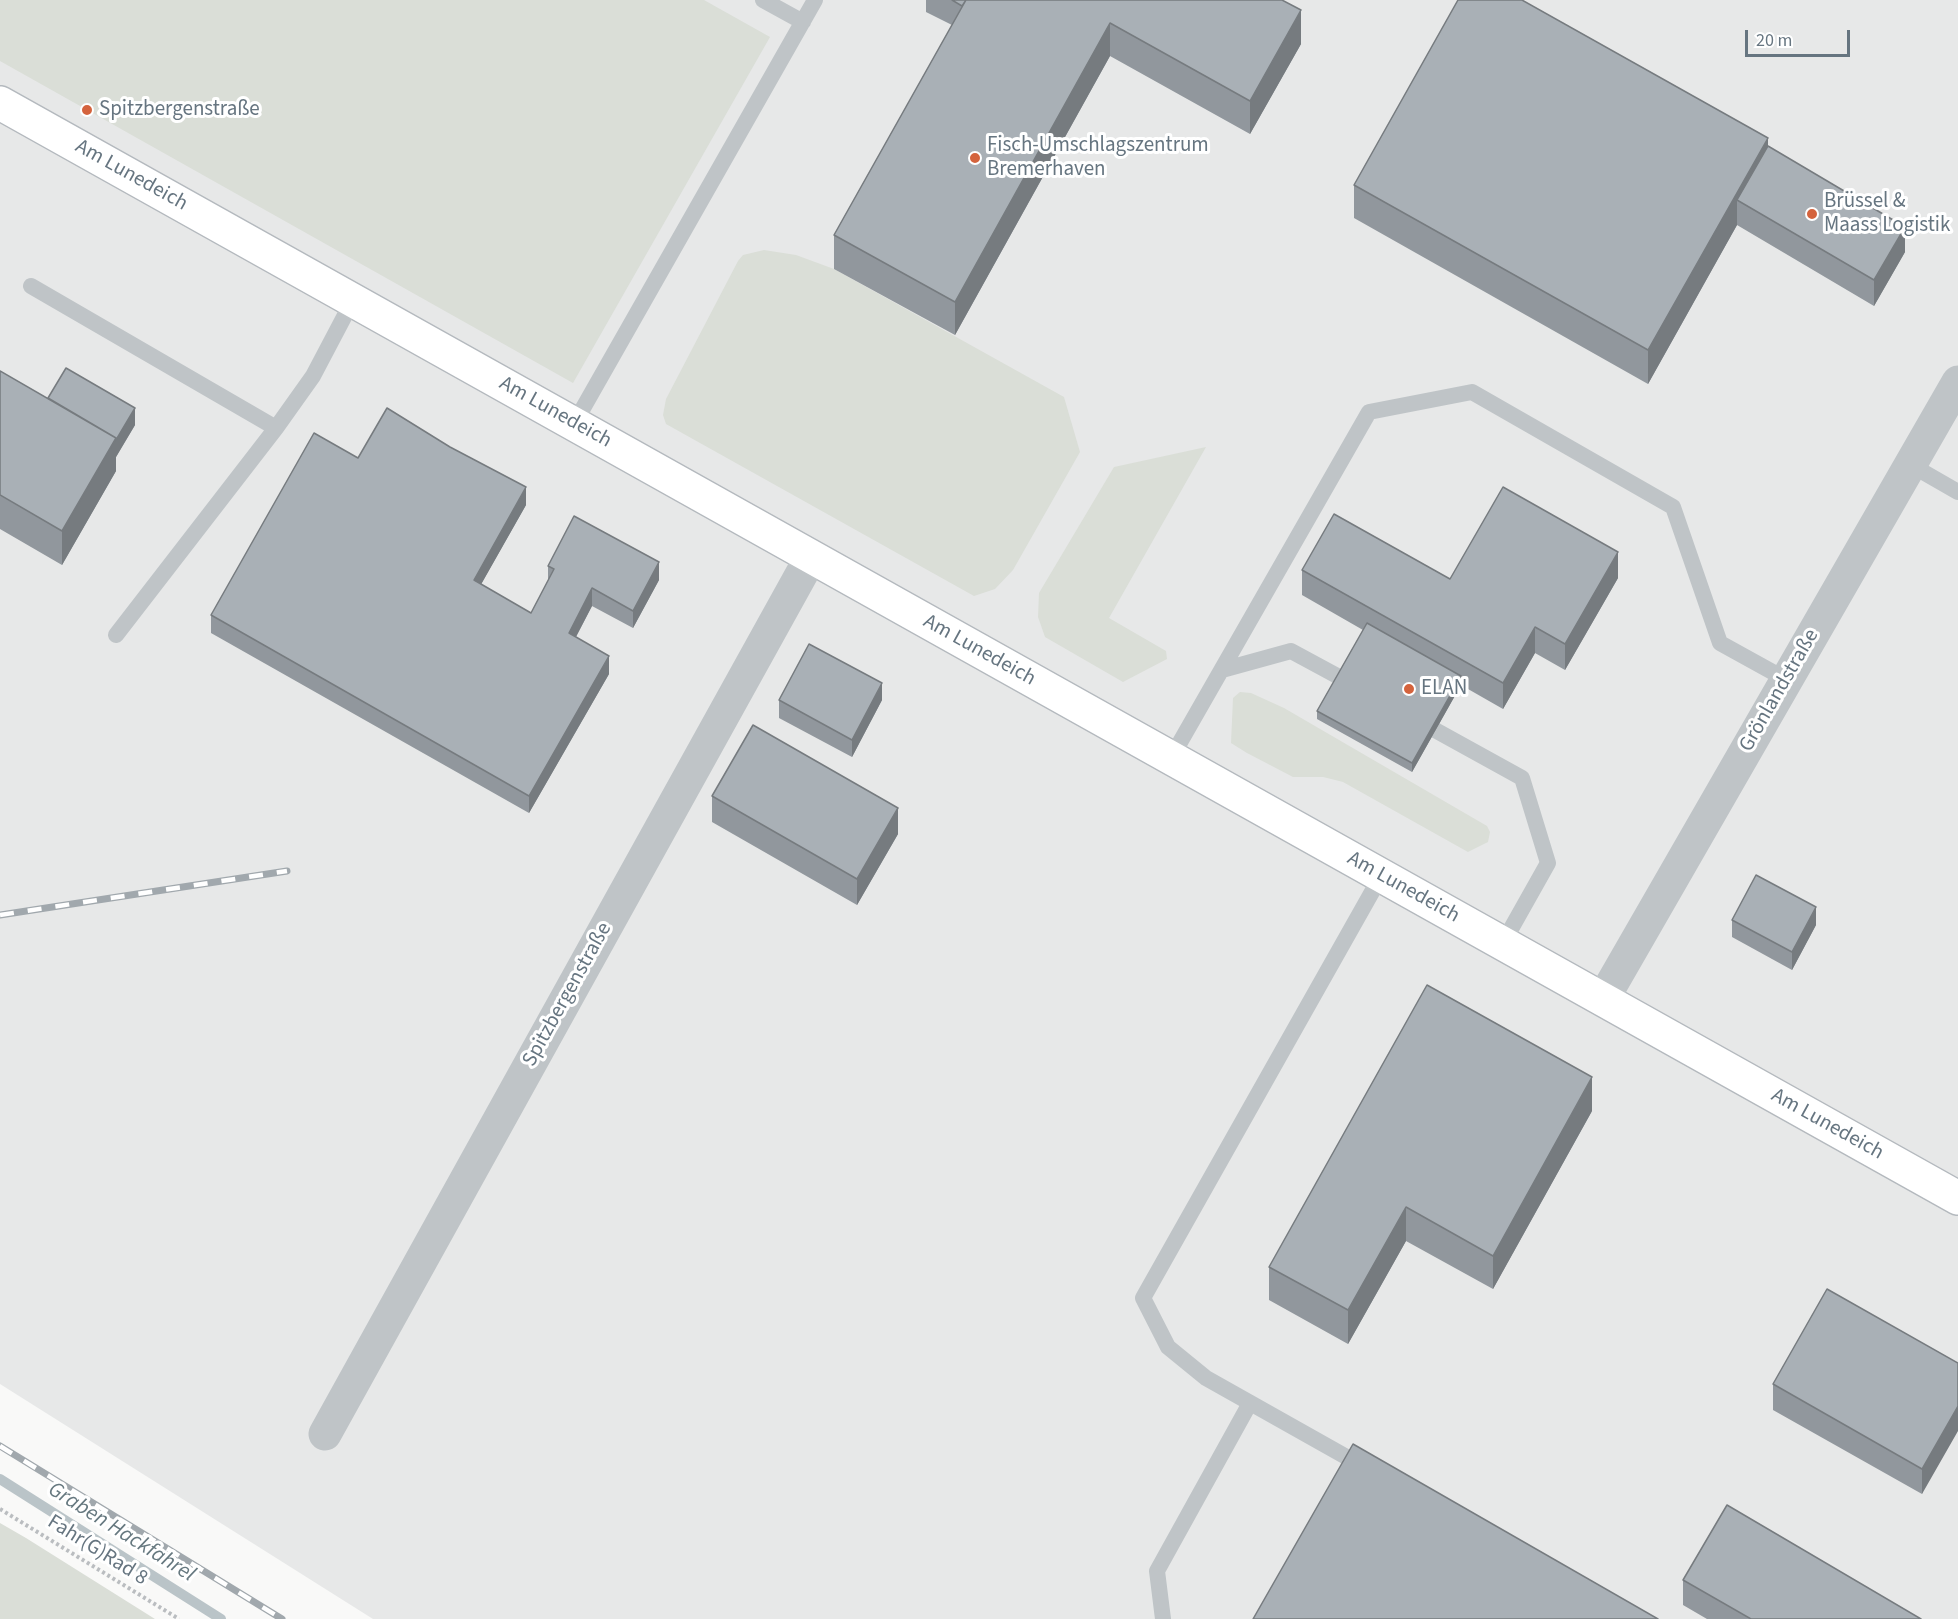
<!DOCTYPE html>
<meta charset="utf-8">
<style>
body{margin:0}
#map{position:relative;width:1958px;height:1619px;overflow:hidden;background:#f9f9f8;font-family:"Source Sans 3",sans-serif}
canvas{display:block}
.scale{position:absolute;left:1745px;top:30px;width:105px;height:27px;box-sizing:border-box;border:3px solid #667580;border-top:0;padding-left:8px;font-size:18px;line-height:21px;white-space:nowrap;color:#667580;-webkit-text-stroke:4px #fff;paint-order:stroke}
</style>
<div id="map">
<canvas width="1958" height="1619"></canvas>
<div class="scale">20 m</div>
</div>
<script>
const g = document.querySelector('canvas').getContext('2d');
g.lineJoin = 'round';
function fillPath(path, color) {
  g.fillStyle = color;
  g.fill(path, 'evenodd');
}
function shape(rows) {
  const path = new Path2D();
  for (const r of rows) {
    path.moveTo(r[0], r[1]);
    for (let i = 2; i < r.length; i += 2) path.lineTo(r[i], r[i + 1]);
  }
  return path;
}
function trace(path, color, width, dash) {
  g.strokeStyle = color;
  g.lineWidth = width;
  g.lineCap = dash ? 'butt' : 'round';
  g.setLineDash(dash || []);
  g.stroke(path);
}
function label(font, color, halo, rows, align = 'center') {
  g.font = font + ' "Source Sans 3",sans-serif';
  g.lineWidth = 6;
  g.setLineDash([]);
  g.textBaseline = 'middle';
  g.strokeStyle = halo;
  g.fillStyle = color;
  for (const [text, x, y, turn = 0] of rows) {
    g.save();
    g.translate(x, y);
    g.rotate((+turn || 0) * Math.PI / 180);
    g.textAlign = isNaN(turn) ? turn : align;
    if (halo) g.strokeText(text, 0, 0);
    g.fillText(text, 0, 0);
    g.restore();
  }
}
fillPath(shape([
 [0,0,1958,0,1958,1619,373,1619,0,1384]
]), '#e7e8e8');
fillPath(shape([
 [0,0,704,0,770,37,573,383,0,61],
 [764,250,796,255,834,269,1064,397,1080,452,1013,570,995,589,974,596,666,424,663,415,666,399,738,261,743,255],
 [1206,447,1109,618,1166,651,1167,659,1123,682,1045,637,1038,617,1039,593,1114,467],
 [1240,692,1251,693,1284,708,1487,826,1490,832,1488,842,1468,852,1343,782,1323,777,1293,777,1247,753,1231,743,1233,698],
 [0,1523,26,1538,155,1619,0,1619]
]), '#daded7');
trace(shape([
 [0,1479,221,1619]
]), '#bac4c8', 10);
const secondary = shape([
 [0,103,1958,1198]
]);
trace(secondary, '#b4b9be', 36);
trace(shape([
 [0,1509,179,1619]
]), '#babdc0', 4, [3, 3]);
trace(shape([
 [763,0,803,22],
 [31,286,276,428],
 [574,424,815,0],
 [1911,465,1958,492],
 [116,635,276,428,313,376,353,300],
 [1222,670,1291,651,1341,678],
 [1435,730,1522,778,1548,863,1503,943],
 [1171,758,1369,412,1472,392,1673,507,1720,643,1787,680],
 [1366,1468,1206,1378,1168,1347,1143,1298,1381,876],
 [1163,1619,1157,1571,1250,1403]
]), '#bfc4c7', 16);
trace(shape([
 [1603,999,1958,382],
 [325,1434,811,557]
]), '#bfc4c7', 33);
trace(secondary, '#fff', 33);
const rail = shape([
 [0,915,287,871],
 [0,1446,282,1619]
]);
trace(rail, '#a1a8ad', 7);
trace(rail, '#fff', 4.5, [14]);
fillPath(shape([
 [926,0,1282,0,1301,44,1250,134,1110,56,955,335,834,269,834,235,952,25,926,12],
 [1768,146,1905,252,1874,306,1737,225,1648,384,1354,218,1354,185],
 [0,371,48,399,135,425,116,457,116,471,62,565,0,529],
 [358,458,526,505,481,584,531,613,548,581,548,566,659,580,633,628,592,606,576,637,609,674,529,813,211,633,211,615],
 [1302,570,1450,579,1618,578,1565,670,1535,653,1503,709,1461,685,1412,772,1317,719,1317,711,1363,630,1302,595],
 [779,700,882,700,852,757,779,718],
 [712,796,898,834,857,905,712,822],
 [1732,920,1816,925,1792,970,1732,937],
 [1592,1111,1493,1289,1406,1241,1348,1344,1269,1300,1269,1267],
 [1958,1363,1922,1494,1773,1410,1773,1384],
 [1683,1580,1921,1619,1707,1619,1683,1605]
]), '#91979d');
fillPath(shape([
 [1301,10,1301,44,1250,134,1250,101],
 [1110,23,1110,56,955,335,955,302],
 [1768,138,1768,172,1737,200,1737,225,1648,384,1648,350],
 [1905,227,1905,252,1874,306,1874,280],
 [135,408,135,425,116,457,116,471,62,565,62,531,116,438],
 [526,487,526,505,474,597,474,580],
 [1618,552,1618,578,1565,670,1565,644],
 [659,562,659,580,633,628,633,611],
 [592,588,592,606,569,650,569,633],
 [1535,627,1535,653,1503,709,1503,683],
 [609,656,609,674,529,813,529,796],
 [1461,676,1461,685,1412,772,1412,763],
 [882,683,882,700,852,757,852,740],
 [898,808,898,834,857,905,857,879],
 [1816,907,1816,925,1792,970,1792,952],
 [1592,1077,1592,1111,1493,1289,1493,1256],
 [1406,1207,1406,1241,1348,1344,1348,1310],
 [1958,1406,1958,1431,1922,1494,1922,1469]
]), '#767b7f');
const building = shape([
 [952,0,966,0,962,6,952,0],
 [966,0,1282,0,1301,10,1250,101,1110,23,955,302,834,235,966,0],
 [1458,0,1522,0,1768,138,1648,350,1354,185,1458,0],
 [1768,146,1905,227,1874,280,1737,200,1768,146],
 [66,368,135,408,116,440,116,438,48,398,66,368],
 [0,371,116,438,62,531,0,495,0,371],
 [387,408,450,447,526,487,474,580,531,613,554,569,548,566,574,516,659,562,633,611,592,588,569,633,609,656,529,796,211,615,314,433,358,458,387,408],
 [1503,487,1618,552,1565,644,1535,627,1503,683,1302,570,1334,514,1450,579,1503,487],
 [1367,623,1461,676,1412,763,1317,711,1367,623],
 [809,644,882,683,852,740,779,700,809,644],
 [753,725,898,808,857,879,712,796,753,725],
 [1756,875,1816,907,1792,952,1732,920,1756,875],
 [1427,985,1592,1077,1493,1256,1406,1207,1348,1310,1269,1267,1427,985],
 [1827,1289,1958,1363,1958,1406,1922,1469,1773,1384,1827,1289],
 [1353,1444,1658,1619,1253,1619,1353,1444],
 [1727,1505,1921,1619,1751,1619,1683,1580,1727,1505]
]);
fillPath(building, '#a9b0b6');
trace(building, '#767b7f', 1.5);
for (const [x, y, r, color] of [
 [87,110,6,"#d4633d"],
 [975,158,6,"#d4633d"],
 [1812,214,6,"#d4633d"],
 [1409,689,6,"#d4633d"]
]) {
  const dot = new Path2D();
  dot.arc(x, y, r, 0, 2 * Math.PI);
  g.fillStyle = color;
  g.fill(dot);
  trace(dot, '#fff', 2);
}
label('21px', '#667580', '#fff', [
 ["Spitzbergenstraße",99,110],
 ["Fisch-Umschlagszentrum",987,146],
 ["Bremerhaven",987,170],
 ["Brüssel &",1824,202],
 ["Maass Logistik",1824,226],
 ["ELAN",1421,689]
], 'left');
label('21px', '#667580', '#fff', [
 ["Am Lunedeich",131,176,29],
 ["Am Lunedeich",555,413,29],
 ["Am Lunedeich",979,651,29],
 ["Grönlandstraße",1780,691,-60],
 ["Am Lunedeich",1403,888,29],
 ["Spitzbergenstraße",568,995,-61],
 ["Am Lunedeich",1827,1125,29],
 ["Fahr(G)Rad 8",97,1551,32]
]);
label('italic 22px', '#677980', '#fff', [
 ["Graben Hackfahrel",121,1533,32]
]);
</script>
